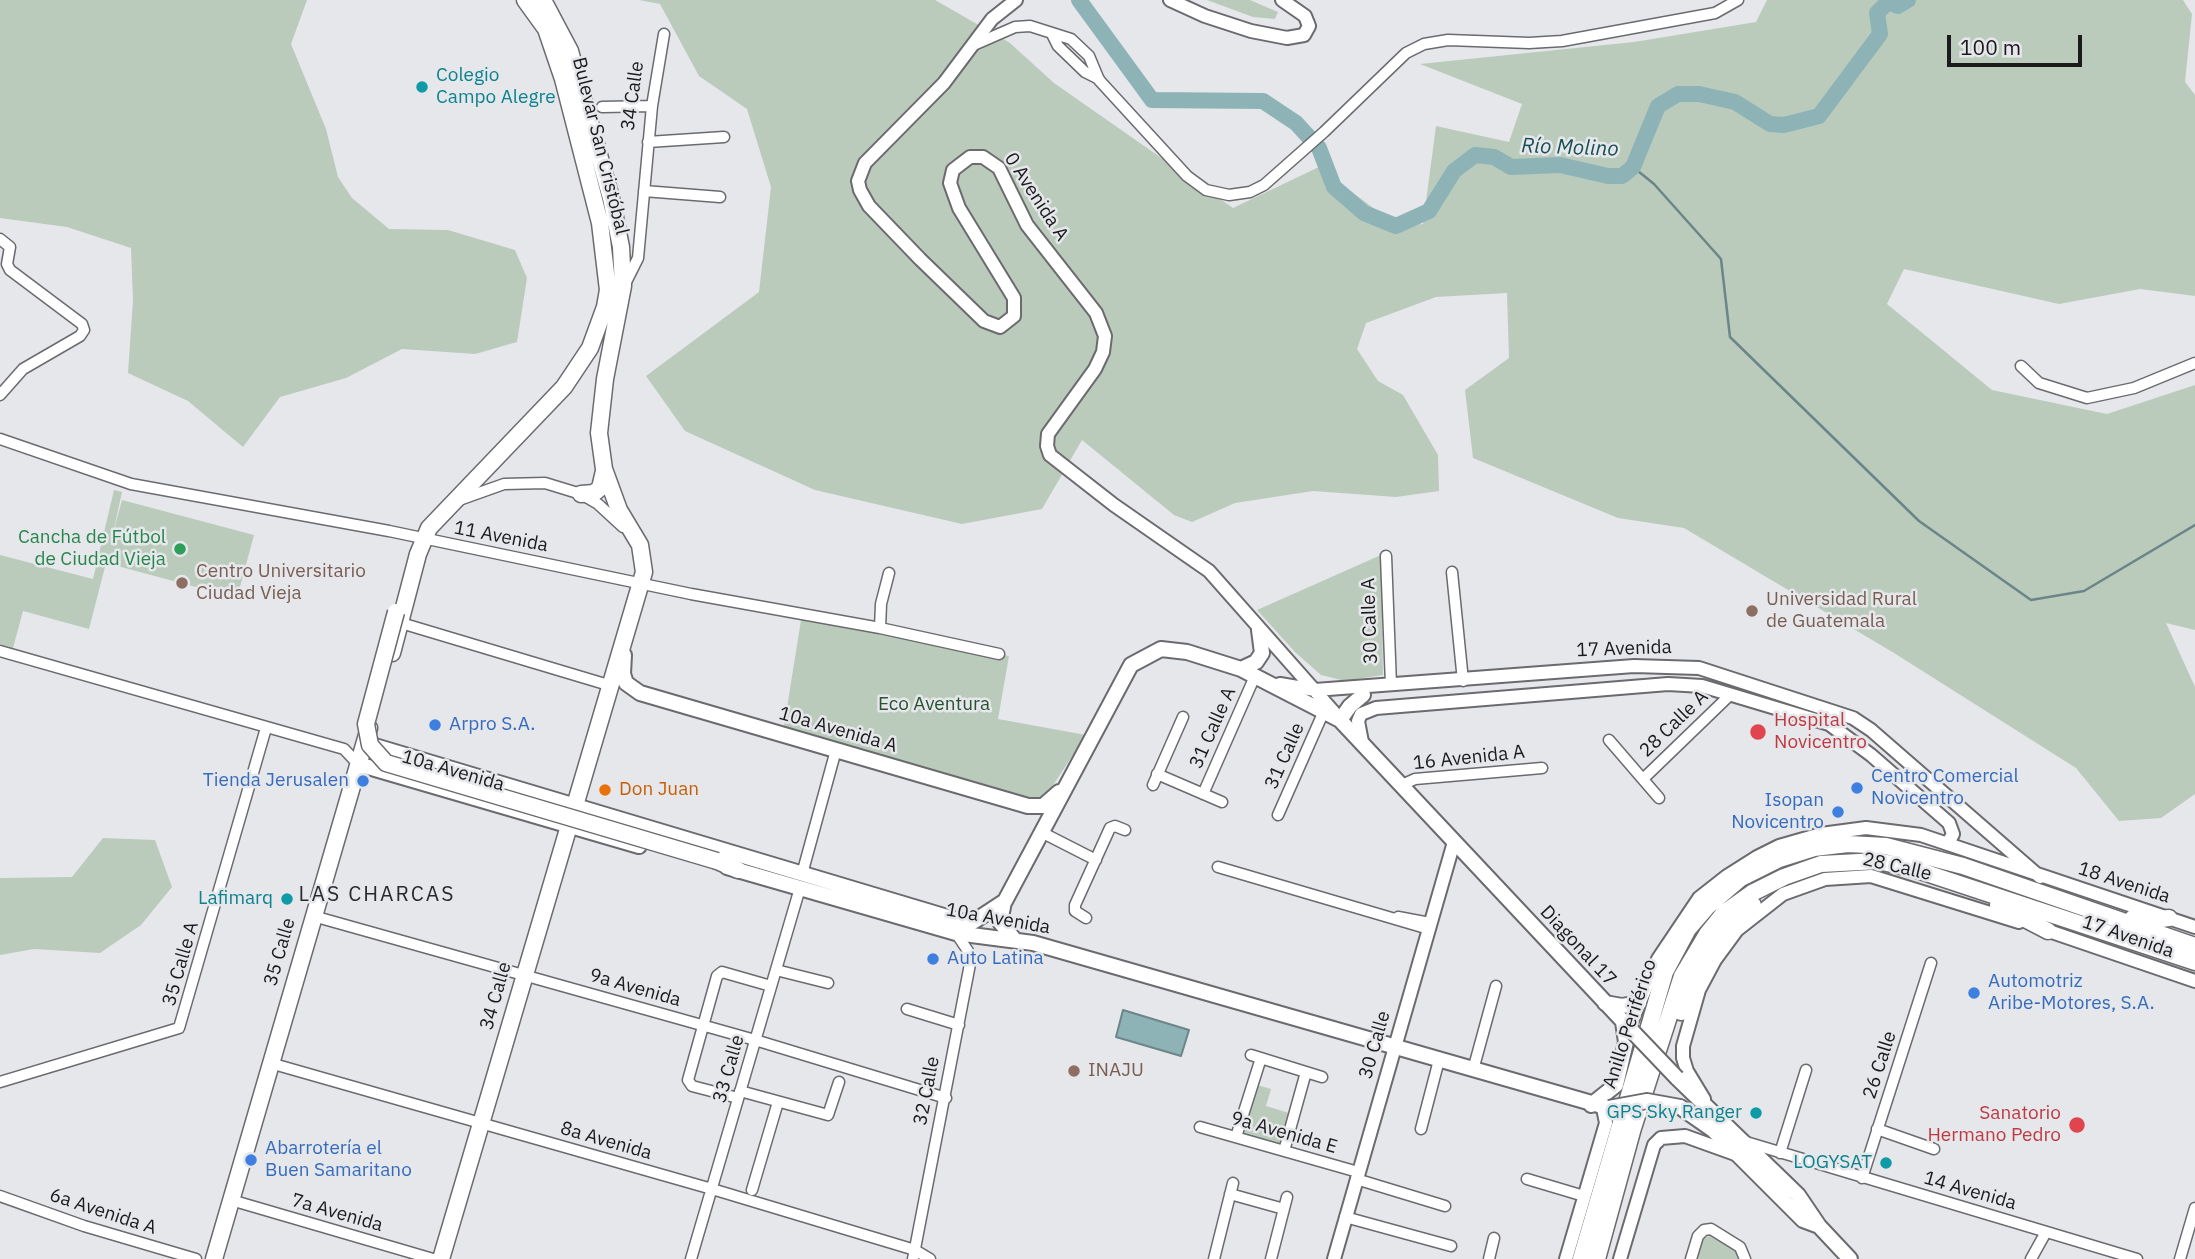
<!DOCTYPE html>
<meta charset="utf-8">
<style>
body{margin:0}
#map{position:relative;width:2195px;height:1259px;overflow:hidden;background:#e6e7eb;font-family:"IBM Plex Sans",sans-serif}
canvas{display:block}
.scale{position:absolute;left:1947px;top:35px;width:135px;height:32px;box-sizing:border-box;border:4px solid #1b1b1c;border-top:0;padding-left:9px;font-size:21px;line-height:24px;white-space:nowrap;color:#1b1b1c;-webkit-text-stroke:5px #e6e7eb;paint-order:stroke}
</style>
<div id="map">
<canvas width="2195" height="1259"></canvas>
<div class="scale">100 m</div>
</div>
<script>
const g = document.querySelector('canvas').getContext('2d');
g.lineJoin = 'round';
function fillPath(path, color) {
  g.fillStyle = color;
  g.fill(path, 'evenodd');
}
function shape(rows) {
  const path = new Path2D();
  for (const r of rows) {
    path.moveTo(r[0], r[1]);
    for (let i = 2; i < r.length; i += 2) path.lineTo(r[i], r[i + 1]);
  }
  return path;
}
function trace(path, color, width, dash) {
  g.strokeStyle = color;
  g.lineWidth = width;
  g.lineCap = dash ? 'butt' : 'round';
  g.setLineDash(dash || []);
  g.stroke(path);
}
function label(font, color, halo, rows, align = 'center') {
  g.font = font + ' "IBM Plex Sans",sans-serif';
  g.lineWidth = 5;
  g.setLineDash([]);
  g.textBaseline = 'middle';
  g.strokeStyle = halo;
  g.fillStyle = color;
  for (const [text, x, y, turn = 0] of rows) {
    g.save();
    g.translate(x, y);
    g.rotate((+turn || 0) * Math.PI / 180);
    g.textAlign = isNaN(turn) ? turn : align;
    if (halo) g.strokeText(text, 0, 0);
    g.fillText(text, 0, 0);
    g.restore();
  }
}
fillPath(shape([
 [0,0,307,0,291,44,326,129,338,177,352,198,389,229,448,230,515,250,527,278,517,342,475,354,402,349,346,378,280,397,243,447,188,401,128,373,133,300,131,248,67,227,0,218],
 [639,0,935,0,1010,43,1054,83,1233,208,1319,167,1397,226,1423,224,1436,126,1509,142,1522,104,1420,64,1634,42,1756,22,1767,0,2183,0,2192,14,2185,82,2195,95,2195,296,2140,289,2059,304,1904,269,1887,304,1992,390,2107,414,2195,385,2195,630,2166,623,2195,687,2195,794,2161,818,2119,821,2076,768,1894,653,1684,528,1618,518,1473,458,1465,390,1509,358,1507,293,1436,297,1366,323,1357,349,1378,381,1403,395,1438,455,1439,491,1396,497,1313,491,1235,503,1192,522,1174,515,1082,440,1042,509,962,524,815,490,685,431,646,376,759,292,771,187,747,109,699,76,660,4],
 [1207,0,1250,0,1278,12,1275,19,1253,17],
 [114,490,122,492,113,533,122,500,254,535,237,598,106,563,89,629,23,611,13,648,0,644,0,555,93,579],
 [1381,555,1383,675,1345,681,1321,675,1295,652,1257,610],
 [802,614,1009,656,998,719,1086,735,1042,802,784,726],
 [103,838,155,840,172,887,141,925,100,953,34,949,0,955,0,878,72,877],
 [1257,1085,1271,1089,1266,1106,1289,1113,1280,1145,1243,1133],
 [1710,1236,1738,1252,1740,1259,1696,1259,1702,1239]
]), '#bacbbc');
const water = shape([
 [1123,1010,1189,1030,1181,1056,1116,1037,1123,1010]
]);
fillPath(water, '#8db3b7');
trace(water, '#6b8588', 2);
trace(shape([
 [1633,167,1654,184,1721,259,1730,337,1919,521,2031,600,2084,591,2195,525]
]), '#6b8588', 2.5);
trace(shape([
 [1079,0,1152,100,1263,101,1296,123,1319,148,1334,187,1364,213,1396,226,1429,211,1454,171,1475,155,1494,157,1511,167,1560,165,1608,176,1622,176,1633,167,1658,106,1678,94,1699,94,1735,102,1770,124,1784,125,1819,116,1880,34,1877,13,1888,2,1898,6,1908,0]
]), '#8db3b7', 16);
const minor = shape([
 [1053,36,1058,46,1085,72,1099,79],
 [976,44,1015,27,1030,26,1071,39,1089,56,1099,80,1187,176,1206,190,1229,195,1250,192,1264,185,1324,132,1406,53,1424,44,1448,40,1529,43,1562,41,1715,13,1738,0],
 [602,107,652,106],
 [648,142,724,137],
 [644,191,720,197],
 [0,239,10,247,7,264,10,270,82,324,84,330,80,336,23,369,0,395],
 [624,286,638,258,652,106,664,34],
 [2021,366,2039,383,2087,398,2134,388,2195,363],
 [0,439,131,484,389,531,691,594,880,628,999,654],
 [462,499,504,484,545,483,581,494,598,504,623,527],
 [1386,556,1391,685],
 [1452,572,1463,681],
 [401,623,605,684],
 [880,628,881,604,889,573],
 [0,651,344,749,358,764],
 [1609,740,1659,798],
 [1157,774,1222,802],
 [1643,779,1730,695],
 [1153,785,1183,717],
 [1402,785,1415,779,1542,768],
 [1203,794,1255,676],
 [1278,815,1324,711],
 [1043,833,1096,860],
 [1218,867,1429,929],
 [802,874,836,750],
 [313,916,755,1040,946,1098],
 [1398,917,1430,923],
 [1086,918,1075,911,1075,905,1110,828,1115,826,1125,830],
 [776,970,828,983],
 [907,1009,959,1025],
 [1251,1055,1322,1077],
 [270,1063,712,1189,915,1250,930,1259],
 [1473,1070,1496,986],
 [0,1082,179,1028,266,728],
 [740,1091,828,1115,839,1082],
 [738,1098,692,1086,688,1080,717,976,722,972,771,986],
 [1200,1127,1358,1172],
 [1421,1129,1439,1060],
 [1877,1129,1934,1149],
 [1236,1137,1261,1058],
 [1746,1142,2137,1259],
 [1284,1151,1306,1072],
 [1780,1153,1806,1070],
 [1862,1178,1931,963],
 [1356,1179,1445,1206],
 [1527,1179,1584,1196],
 [752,1190,778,1102],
 [1230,1194,1284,1209],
 [0,1196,84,1226,196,1259],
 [231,1200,433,1259],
 [1345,1217,1451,1246],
 [691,1259,800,888],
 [913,1259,970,964,968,951,956,933],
 [1214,1259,1233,1183],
 [1271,1259,1287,1197],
 [1489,1259,1494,1238],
 [1691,1259,1698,1236,1704,1230,1711,1229,1740,1247,1745,1259],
 [2031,1259,2046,1232],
 [2180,1259,2195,1208]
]);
const tertiary = shape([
 [1016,0,992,19,944,83,865,163,858,181,860,190,869,206,920,259,984,321,1000,327,1014,316,1014,298,959,208,950,183,953,170,970,157,983,157,999,168,1027,225,1096,313,1105,336,1103,352,1095,369,1048,434,1047,446,1050,455,1114,505,1209,571,1339,718],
 [1170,0,1205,16,1251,31,1287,38,1304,35,1309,26,1305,16,1282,0],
 [1280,684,1315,690,1634,666,1699,668,1853,718,1871,730,2040,877],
 [1362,742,1358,721,1361,714,1376,708,1668,684,1702,686,1829,724,1871,755,1949,823,1953,834,1948,843],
 [2040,928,2195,981],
 [1629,1028,1658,959,1699,898,1727,876,1757,857,1779,846,1821,834,1866,828,1921,835,2195,927],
 [1704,1099,1687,1071,1683,1058,1683,1046,1699,990,1715,960,1737,930,1783,894,1825,879,1871,876,2019,922],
 [1334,1259,1454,842],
 [1566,1259,1606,1123,1603,1108],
 [1620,1259,1654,1145,1661,1138,1685,1136,1738,1155]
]);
const secondary = shape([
 [624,655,623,674,626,683,640,693,1028,806,1043,806,1059,792],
 [1241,669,1256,662,1262,653,1259,630],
 [1340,720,1350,706,1363,695],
 [365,743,964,922,973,922,1005,901,1131,665,1161,649,1187,652,1241,669,1340,720,1634,1033],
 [358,764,639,846],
 [727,867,956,933,1033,943,1609,1108],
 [1004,902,1000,922,1014,939],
 [1605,1003,1622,1006,1639,1003],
 [1677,1078,1798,1195,1819,1226,1850,1259],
 [1591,1105,1616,1085,1626,1042,1623,1022],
 [1680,1107,1713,1130,1803,1220,1819,1226]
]);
const primary = shape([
 [581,494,594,493,600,488,604,471],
 [392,653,418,554,429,528,564,387,590,348,605,307,608,290,600,223,563,79,546,29,525,0],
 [717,861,738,870],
 [214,1259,369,728],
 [441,1259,644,572,640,545,619,510,604,469,599,433,605,379,623,286,621,247,611,198,570,51,543,0]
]);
const trunk = shape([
 [1998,905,2048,931],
 [2133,918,2154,920,2169,918],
 [1681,1012,1709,950,1737,917,1753,905],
 [1581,1259,1665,972,1688,929,1707,907,1741,878,1779,859,1814,848,1848,844,1886,846,1963,866,2195,946],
 [1597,1259,1633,1128,1682,976,1707,934,1724,913,1752,893,1784,877,1821,864,1878,861,1914,869,2195,962]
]);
trace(minor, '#6b6b6f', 13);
trace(tertiary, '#6b6b6f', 16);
trace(secondary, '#6b6b6f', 18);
trace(primary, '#6b6b6f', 19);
trace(trunk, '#6b6b6f', 19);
trace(minor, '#fff', 10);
trace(tertiary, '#fff', 12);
trace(secondary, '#fff', 14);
trace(primary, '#fff', 16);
trace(trunk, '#fff', 16);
const secondaryBridge = shape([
 [1634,1033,1677,1078],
 [1609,1108,1647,1101,1680,1107]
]);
const primaryBridge = shape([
 [396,612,366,724,370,745,386,763,717,861]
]);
trace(secondaryBridge, '#6b6b6f', 18, []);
trace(primaryBridge, '#6b6b6f', 19, []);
trace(secondaryBridge, '#fff', 14);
trace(primaryBridge, '#fff', 16);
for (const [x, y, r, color] of [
 [422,87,7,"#0f9aa8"],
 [180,549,7,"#2e9e5b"],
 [182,583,7,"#8d6e63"],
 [1752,611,7,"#8d6e63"],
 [435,725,7,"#3f7fe0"],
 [1758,732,9,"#e0444e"],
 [363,781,7,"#3f7fe0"],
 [1857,788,7,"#3f7fe0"],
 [605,790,7,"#e8710a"],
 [1838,812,7,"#3f7fe0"],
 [287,899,7,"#0f9aa8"],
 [933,959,7,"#3f7fe0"],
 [1974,993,7,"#3f7fe0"],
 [1074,1071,7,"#8d6e63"],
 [1756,1113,7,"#0f9aa8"],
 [2077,1125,9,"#e0444e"],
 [251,1160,7,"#3f7fe0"],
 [1886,1163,7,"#0f9aa8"]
]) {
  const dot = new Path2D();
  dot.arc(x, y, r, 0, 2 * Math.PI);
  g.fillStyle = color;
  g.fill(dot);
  trace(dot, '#e6e7eb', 2.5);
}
label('19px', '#0d838f', '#e6e7eb', [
 ["Colegio",436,76,"left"],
 ["Campo Alegre",436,98,"left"],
 ["Lafimarq",273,899],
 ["GPS Sky Ranger",1742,1113],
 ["LOGYSAT",1872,1163]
], 'right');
label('19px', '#1b1b1c', '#e6e7eb', [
 ["34 Calle",633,96,-82],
 ["Bulevar San Cristóbal",600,146,76],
 ["0 Avenida A",1036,197,57],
 ["11 Avenida",501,537,11],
 ["30 Calle A",1370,621,-92],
 ["17 Avenida",1624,649,-2],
 ["28 Calle A",1674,724,-44],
 ["31 Calle A",1213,728,-66],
 ["10a Avenida A",838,730,16],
 ["31 Calle",1285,756,-66],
 ["16 Avenida A",1469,758,-6],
 ["10a Avenida",453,771,16],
 ["28 Calle",1897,867,13],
 ["18 Avenida",2124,883,18],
 ["10a Avenida",998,919,10],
 ["17 Avenida",2128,937,19],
 ["Diagonal 17",1578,946,47],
 ["35 Calle",280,952,-74],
 ["35 Calle A",181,964,-74],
 ["9a Avenida",635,988,16],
 ["34 Calle",496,996,-74],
 ["Anillo Periférico",1630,1024,-72],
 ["30 Calle",1375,1045,-74],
 ["26 Calle",1880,1065,-72],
 ["33 Calle",729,1069,-74],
 ["32 Calle",927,1091,-79],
 ["9a Avenida E",1284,1133,16],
 ["8a Avenida",606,1141,16],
 ["14 Avenida",1970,1191,16],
 ["6a Avenida A",103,1212,18],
 ["7a Avenida",337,1213,16]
]);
label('19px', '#27864d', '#e6e7eb', [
 ["Cancha de Fútbol",166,538],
 ["de Ciudad Vieja",166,560]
], 'right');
label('19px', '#785e54', '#e6e7eb', [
 ["Centro Universitario",196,572],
 ["Ciudad Vieja",196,594],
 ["Universidad Rural",1766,600],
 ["de Guatemala",1766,622],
 ["INAJU",1088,1071]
], 'left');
label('19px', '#285231', '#e6e7eb', [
 ["Eco Aventura",934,705]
]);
label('19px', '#be3a42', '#e6e7eb', [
 ["Hospital",1774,721],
 ["Novicentro",1774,743],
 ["Sanatorio",2061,1114,"right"],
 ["Hermano Pedro",2061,1136,"right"]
], 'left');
label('19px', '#366cbe', '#e6e7eb', [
 ["Arpro S.A.",449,725],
 ["Centro Comercial",1871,777],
 ["Novicentro",1871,799],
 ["Tienda Jerusalen",349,781,"right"],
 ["Isopan",1824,801,"right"],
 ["Novicentro",1824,823,"right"],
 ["Auto Latina",947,959],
 ["Automotriz",1988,982],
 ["Aribe-Motores, S.A.",1988,1004],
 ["Abarrotería el",265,1149],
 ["Buen Samaritano",265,1171]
], 'left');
label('19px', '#c56008', '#e6e7eb', [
 ["Don Juan",619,790]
], 'left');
label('italic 21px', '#174f55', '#e6e7eb', [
 ["Río Molino",1570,148,2]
]);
g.letterSpacing = '2px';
label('21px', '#292a2d', '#e6e7eb', [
 ["LAS CHARCAS",377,895]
]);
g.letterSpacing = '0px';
</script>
